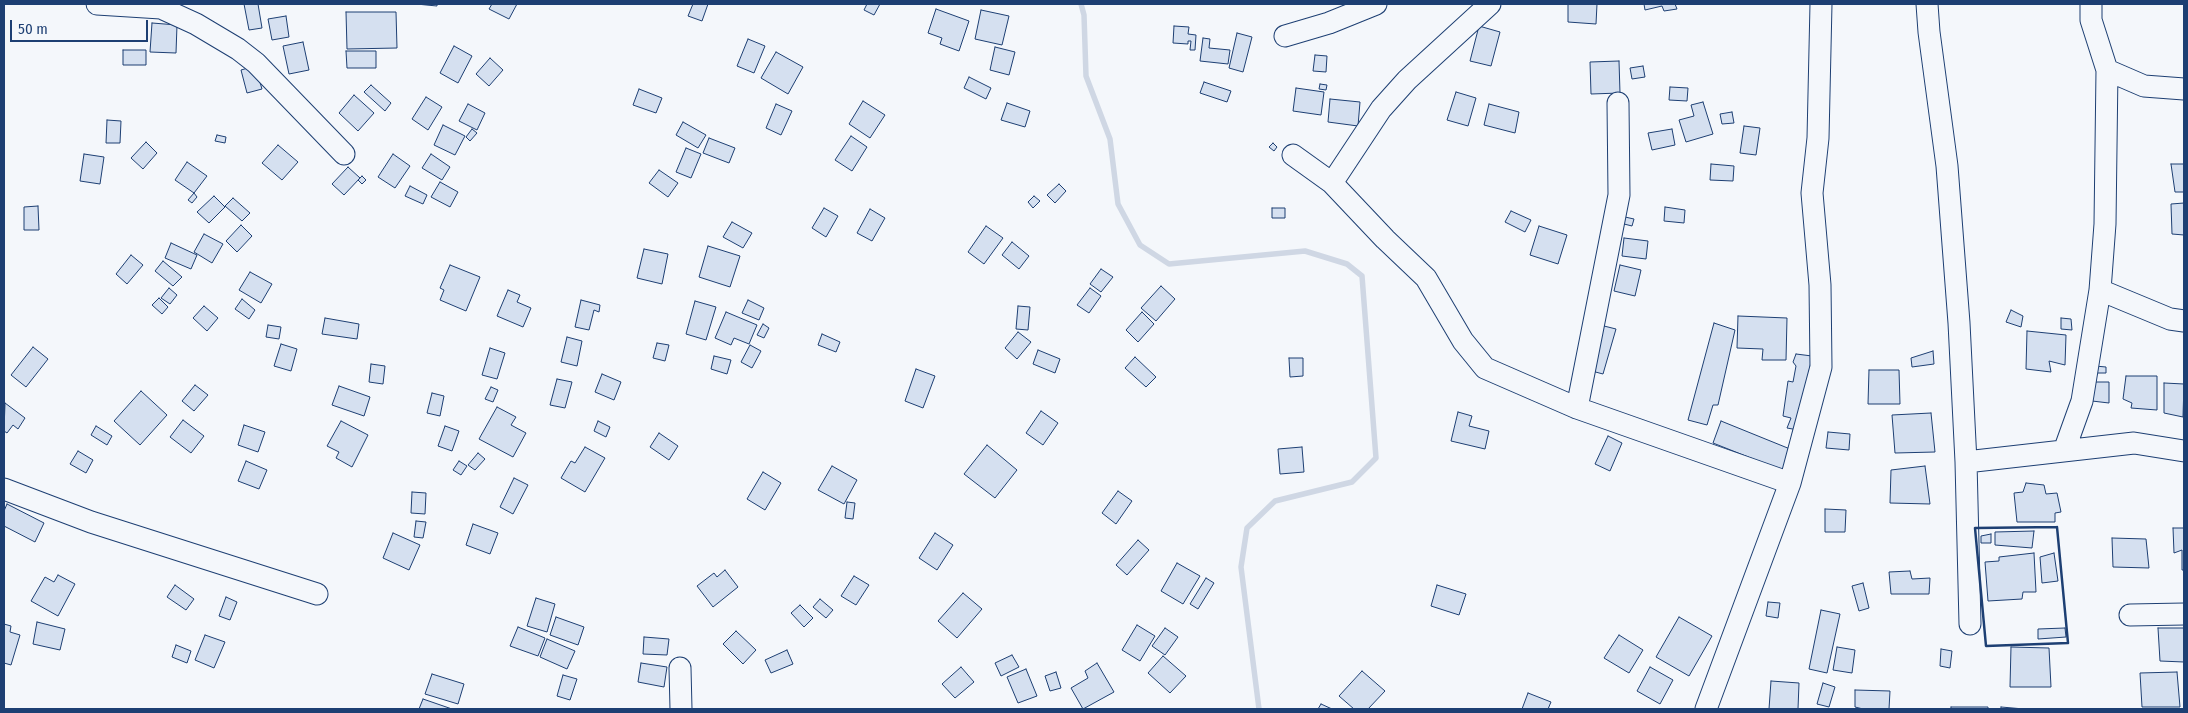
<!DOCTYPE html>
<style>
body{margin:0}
#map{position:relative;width:2188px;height:713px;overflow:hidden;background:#f4f7fb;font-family:"Fira Sans Condensed",sans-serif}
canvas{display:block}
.frame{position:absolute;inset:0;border:5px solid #1d3f73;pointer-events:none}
.scale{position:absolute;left:10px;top:20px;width:138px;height:22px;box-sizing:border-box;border:2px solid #1d3f73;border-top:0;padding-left:6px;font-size:15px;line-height:18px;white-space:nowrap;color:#1d3f73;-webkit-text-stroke:4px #f4f7fb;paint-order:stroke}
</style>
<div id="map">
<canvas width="2188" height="713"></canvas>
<div class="frame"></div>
<div class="scale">50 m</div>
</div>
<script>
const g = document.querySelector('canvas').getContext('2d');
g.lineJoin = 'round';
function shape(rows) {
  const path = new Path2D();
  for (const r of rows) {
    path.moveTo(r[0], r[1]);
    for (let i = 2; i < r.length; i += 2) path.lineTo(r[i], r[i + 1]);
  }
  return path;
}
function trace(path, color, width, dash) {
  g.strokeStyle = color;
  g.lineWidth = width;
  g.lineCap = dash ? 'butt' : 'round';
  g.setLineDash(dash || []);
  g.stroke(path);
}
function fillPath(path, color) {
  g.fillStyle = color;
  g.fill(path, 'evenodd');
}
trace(shape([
 [1081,4,1084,15,1086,76,1110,139,1118,204,1140,245,1169,264,1305,251,1347,264,1362,276,1376,458,1352,482,1275,501,1247,528,1241,567,1259,709]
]), '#cfd7e4', 5.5);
const building = shape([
 [244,4,258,4,262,28,249,30,244,4],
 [416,4,437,4,437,6,416,4],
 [492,4,517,4,509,19,489,9,492,4],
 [693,4,708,4,702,21,688,16,693,4],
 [867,4,880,4,874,15,864,10,867,4],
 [1568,4,1597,4,1596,24,1568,22,1568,4],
 [1644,4,1675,4,1677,9,1664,11,1662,6,1645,10,1644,4],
 [936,9,969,21,959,51,940,44,942,38,928,33,936,9],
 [981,10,1009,16,1002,45,975,39,981,10],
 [346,12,396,12,397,48,347,49,346,12],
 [286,16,289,37,272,40,268,19,286,16],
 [152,23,177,25,176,53,150,52,152,23],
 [1174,26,1189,27,1188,34,1196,35,1195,50,1190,50,1191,41,1188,41,1188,44,1173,43,1174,26],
 [1479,26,1500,32,1491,66,1470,61,1479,26],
 [1237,33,1252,37,1243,72,1229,68,1237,33],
 [1203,38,1210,39,1209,48,1230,50,1228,64,1200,61,1203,38],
 [748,39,765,46,754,73,737,66,748,39],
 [303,42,309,70,289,74,283,46,303,42],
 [454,46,472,56,458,83,440,73,454,46],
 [995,47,1015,52,1009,75,990,70,995,47],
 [123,50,146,50,146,65,123,65,123,50],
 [346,51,376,51,376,68,347,68,346,51],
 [776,52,803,67,788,94,761,78,776,52],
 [1315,55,1327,56,1326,72,1313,71,1315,55],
 [490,58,503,70,489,86,476,74,490,58],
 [1619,61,1620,93,1591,94,1590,62,1619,61],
 [255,66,262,89,247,93,241,70,255,66],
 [1643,66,1645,77,1632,79,1630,68,1643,66],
 [969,77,991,88,986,99,964,88,969,77],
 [1204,82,1231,91,1227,102,1200,93,1204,82],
 [1320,84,1327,85,1326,90,1319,89,1320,84],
 [371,85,391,103,385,111,364,92,371,85],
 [1670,87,1688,88,1687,101,1669,100,1670,87],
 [1296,88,1324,92,1321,115,1293,111,1296,88],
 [639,89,662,98,656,113,633,105,639,89],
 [1456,92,1476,98,1468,126,1447,120,1456,92],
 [354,95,374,113,358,131,339,113,354,95],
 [426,97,442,107,428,130,412,119,426,97],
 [1330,99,1360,102,1358,126,1328,122,1330,99],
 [863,101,885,115,870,138,849,124,863,101],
 [1703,102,1713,134,1686,142,1679,120,1694,116,1691,105,1703,102],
 [1007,103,1030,111,1025,127,1001,120,1007,103],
 [468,104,485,113,477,130,459,121,468,104],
 [776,104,792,111,781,135,766,128,776,104],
 [1489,104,1519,112,1515,133,1484,125,1489,104],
 [1732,112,1734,123,1722,124,1720,114,1732,112],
 [107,120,121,121,120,143,106,143,107,120],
 [683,122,706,135,698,148,676,135,683,122],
 [443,125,465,136,455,155,434,145,443,125],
 [1744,126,1760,128,1756,155,1740,153,1744,126],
 [472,129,477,133,470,141,466,137,472,129],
 [1672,129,1675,145,1652,150,1648,133,1672,129],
 [217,135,226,137,225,143,215,141,217,135],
 [851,136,867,147,852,171,835,160,851,136],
 [709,138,735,148,729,163,703,153,709,138],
 [146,142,157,153,143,169,131,158,146,142],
 [1273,143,1277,147,1274,151,1269,147,1273,143],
 [278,145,298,162,282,180,262,163,278,145],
 [686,148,701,154,691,178,676,172,686,148],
 [84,154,104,157,100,184,80,181,84,154],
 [393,154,410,166,395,188,378,177,393,154],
 [431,154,450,167,442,180,422,168,431,154],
 [187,162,207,176,194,193,175,180,187,162],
 [1711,164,1734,166,1733,181,1710,180,1711,164],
 [2171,164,2184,164,2184,192,2175,192,2171,164],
 [348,167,360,178,344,195,332,184,348,167],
 [659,170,678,183,668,197,649,183,659,170],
 [362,176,366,180,362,184,358,180,362,176],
 [440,182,458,192,450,207,431,197,440,182],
 [1059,184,1066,191,1055,203,1047,195,1059,184],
 [410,186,427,195,423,204,405,196,410,186],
 [194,193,197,197,192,203,188,200,194,193],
 [214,196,225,207,209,223,197,212,214,196],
 [1034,196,1040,201,1033,208,1028,202,1034,196],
 [233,198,250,213,242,221,225,206,233,198],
 [2184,203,2184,235,2172,234,2171,204,2184,203],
 [38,206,39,230,24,230,24,207,38,206],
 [1665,207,1685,210,1684,223,1664,221,1665,207],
 [824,208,838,216,826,237,812,228,824,208],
 [1272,208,1285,208,1285,218,1272,218,1272,208],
 [870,209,885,218,872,241,857,233,870,209],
 [1511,211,1531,220,1525,232,1505,222,1511,211],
 [1625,217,1634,219,1632,226,1624,224,1625,217],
 [732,222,752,233,743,248,723,237,732,222],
 [241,225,252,236,237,252,226,241,241,225],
 [986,226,1003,238,984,264,968,252,986,226],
 [1539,226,1567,235,1558,264,1530,255,1539,226],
 [204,234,223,244,212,263,194,252,204,234],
 [1624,238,1648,241,1646,259,1622,256,1624,238],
 [1012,242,1029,256,1019,269,1002,255,1012,242],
 [171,243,197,255,191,269,165,258,171,243],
 [708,246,740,256,730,287,699,277,708,246],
 [644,249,668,254,662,284,637,278,644,249],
 [131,255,143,265,127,284,116,274,131,255],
 [163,261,182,277,173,286,155,271,163,261],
 [450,265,480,277,466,311,440,300,444,290,440,288,450,265],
 [1620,265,1641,270,1635,296,1614,291,1620,265],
 [1101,269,1113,277,1101,292,1090,284,1101,269],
 [250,272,272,284,261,303,239,290,250,272],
 [1161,286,1175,299,1156,321,1141,308,1161,286],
 [169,288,177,295,170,304,161,298,169,288],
 [1090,288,1101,296,1089,313,1077,305,1090,288],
 [508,290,520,295,517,302,531,308,523,327,497,316,508,290],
 [159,298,168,307,162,314,152,305,159,298],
 [242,299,255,310,249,319,235,309,242,299],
 [581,300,600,305,599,312,594,310,589,330,575,327,581,300],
 [748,300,764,308,759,320,742,313,748,300],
 [695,301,716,307,706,340,686,334,695,301],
 [204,306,218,318,207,331,193,318,204,306],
 [1018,306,1030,307,1028,330,1016,329,1018,306],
 [2011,310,2023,316,2021,327,2006,322,2011,310],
 [726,312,757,325,749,344,734,338,731,345,715,338,726,312],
 [1142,312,1154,324,1138,342,1126,330,1142,312],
 [1738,316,1787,318,1786,360,1762,360,1763,349,1737,348,1738,316],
 [325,318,359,324,357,339,322,334,325,318],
 [2061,318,2071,319,2072,330,2061,329,2061,318],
 [1714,323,1735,330,1718,405,1713,405,1707,425,1688,420,1714,323],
 [763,324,769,328,764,338,757,335,763,324],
 [268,325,281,327,279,339,266,337,268,325],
 [1600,325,1616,329,1603,374,1588,370,1600,325],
 [2027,331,2066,335,2065,365,2049,361,2051,372,2026,369,2027,331],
 [1018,332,1031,342,1017,359,1005,348,1018,332],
 [822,334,840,342,836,352,818,345,822,334],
 [567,337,582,341,577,366,561,362,567,337],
 [657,343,669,345,665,361,653,358,657,343],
 [281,344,297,349,291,371,274,366,281,344],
 [750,345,761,351,752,368,741,362,750,345],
 [33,347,48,359,26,387,11,375,33,347],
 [490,348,505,353,497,379,482,375,490,348],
 [1038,350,1060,359,1055,373,1033,364,1038,350],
 [1933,351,1934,364,1912,367,1911,358,1933,351],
 [1796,354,1812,356,1798,430,1787,428,1791,418,1783,416,1788,381,1793,382,1796,366,1793,362,1796,354],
 [714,356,731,360,727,374,711,369,714,356],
 [1135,357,1156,377,1146,387,1125,368,1135,357],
 [1289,358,1303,358,1303,376,1290,377,1289,358],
 [371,364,385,366,383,384,369,382,371,364],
 [2095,366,2106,367,2106,373,2096,373,2095,366],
 [916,369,935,376,923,408,905,401,916,369],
 [1869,370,1899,370,1900,404,1868,404,1869,370],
 [602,374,621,382,614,400,595,392,602,374],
 [2126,376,2157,376,2157,410,2131,408,2132,403,2123,399,2126,376],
 [557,379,572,382,565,408,550,405,557,379],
 [2094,382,2109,382,2109,403,2092,401,2094,382],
 [2164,383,2184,384,2183,417,2164,413,2164,383],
 [195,385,208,395,194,411,182,401,195,385],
 [339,386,370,397,364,416,332,405,339,386],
 [491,387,498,390,493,402,485,399,491,387],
 [141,391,167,415,140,445,114,421,141,391],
 [432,393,444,396,440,416,427,413,432,393],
 [5,403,25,418,18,429,13,425,7,433,4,431,5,403],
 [497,407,516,417,511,425,526,433,513,457,479,439,497,407],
 [1041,411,1058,423,1043,445,1026,433,1041,411],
 [1458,412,1472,416,1469,426,1489,431,1485,449,1451,441,1458,412],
 [1931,413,1935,452,1895,453,1892,415,1931,413],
 [183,420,204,436,191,453,170,437,183,420],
 [341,421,368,435,352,467,336,458,339,452,327,446,341,421],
 [598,421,610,427,606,437,594,431,598,421],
 [1721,421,1795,451,1786,472,1713,443,1721,421],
 [244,425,265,432,258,452,238,445,244,425],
 [96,426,112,436,107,445,91,435,96,426],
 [445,426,459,431,452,451,438,446,445,426],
 [1828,432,1850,434,1849,450,1826,448,1828,432],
 [659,433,678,446,669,460,650,447,659,433],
 [1608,436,1622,443,1610,471,1595,464,1608,436],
 [987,445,1017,470,995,498,964,474,987,445],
 [585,447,605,458,585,492,561,478,571,461,575,463,585,447],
 [1302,447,1304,472,1280,474,1278,449,1302,447],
 [78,451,93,460,86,473,70,464,78,451],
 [478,453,485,459,475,470,468,465,478,453],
 [246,461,267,470,259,489,238,481,246,461],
 [459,461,467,466,461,475,453,470,459,461],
 [832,466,857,480,844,504,818,490,832,466],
 [1925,466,1930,504,1890,503,1891,470,1925,466],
 [763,472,781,483,765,510,747,499,763,472],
 [514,478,528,485,513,514,500,507,514,478],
 [2026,483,2044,485,2046,494,2057,493,2061,512,2055,513,2055,522,2017,522,2014,493,2023,492,2026,483],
 [1118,491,1132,501,1116,524,1102,513,1118,491],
 [412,492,426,493,425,514,411,513,412,492],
 [847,502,855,503,853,519,845,518,847,502],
 [7,504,44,523,35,542,4,526,4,511,7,504],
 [1825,509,1846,510,1845,532,1825,532,1825,509],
 [416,521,426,522,423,538,414,537,416,521],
 [473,524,498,533,490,554,466,545,473,524],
 [2173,528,2184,528,2184,570,2182,570,2182,550,2174,553,2173,528],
 [2034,531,2032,548,1995,545,1995,532,2034,531],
 [393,533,420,545,409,570,383,558,393,533],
 [935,533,953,545,937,570,919,558,935,533],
 [1991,534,1991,543,1981,543,1981,536,1991,534],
 [2112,538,2146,539,2149,568,2113,567,2112,538],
 [1138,540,1149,550,1127,575,1116,565,1138,540],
 [2034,553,2036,592,2023,592,2022,599,1988,601,1985,562,1999,561,1999,557,2034,553],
 [2054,553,2058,581,2042,583,2040,557,2054,553],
 [1177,563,1200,576,1183,604,1161,591,1177,563],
 [725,570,738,587,713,607,697,586,714,573,717,577,725,570],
 [1910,571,1912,579,1930,578,1929,594,1891,594,1889,572,1910,571],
 [58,575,75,584,58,616,31,601,45,577,54,582,58,575],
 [854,576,869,585,856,605,841,596,854,576],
 [1206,578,1214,583,1198,609,1190,604,1206,578],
 [1863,583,1869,608,1859,611,1852,586,1863,583],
 [175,585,194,599,186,610,167,597,175,585],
 [1437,585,1466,594,1459,615,1431,606,1437,585],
 [963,593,982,609,957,638,938,621,963,593],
 [226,597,237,602,230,620,219,616,226,597],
 [536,598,555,604,547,632,527,626,536,598],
 [820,599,833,610,826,618,813,607,820,599],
 [1768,602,1780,603,1778,618,1766,616,1768,602],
 [800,605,813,618,804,627,791,613,800,605],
 [1821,610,1840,614,1827,673,1809,669,1821,610],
 [556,617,584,627,578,645,550,635,556,617],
 [1679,617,1712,636,1689,676,1656,657,1679,617],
 [37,622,65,629,60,650,33,644,37,622],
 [4,624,11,626,10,632,20,635,11,665,4,663,4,624],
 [1137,625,1155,636,1140,661,1122,650,1137,625],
 [518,627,545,638,538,656,510,646,518,627],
 [1165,628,1178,637,1165,655,1152,646,1165,628],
 [2065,628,2066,637,2038,639,2038,629,2065,628],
 [2158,628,2184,628,2184,662,2160,661,2158,628],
 [736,631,756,650,743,664,723,644,736,631],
 [205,635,225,642,214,668,195,660,205,635],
 [1619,635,1643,650,1629,673,1604,658,1619,635],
 [644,637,669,639,667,655,643,654,644,637],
 [547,639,575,651,567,669,540,657,547,639],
 [176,645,191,651,187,663,172,657,176,645],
 [1837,647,1855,650,1852,673,1833,670,1837,647],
 [2011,647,2049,648,2051,687,2010,687,2011,647],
 [1941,649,1952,651,1950,668,1940,666,1941,649],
 [787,650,793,664,771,673,765,660,787,650],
 [1012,655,1019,667,1001,676,995,663,1012,655],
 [1163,656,1186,676,1170,693,1148,673,1163,656],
 [641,663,667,667,664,687,638,682,641,663],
 [1097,663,1114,692,1083,709,1071,688,1088,678,1085,671,1097,663],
 [961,667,974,682,955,698,942,684,961,667],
 [1650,667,1673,680,1660,704,1637,691,1650,667],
 [1026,669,1037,696,1018,703,1007,677,1026,669],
 [1362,671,1385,691,1368,709,1354,709,1339,696,1362,671],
 [1056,672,1061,688,1050,691,1045,676,1056,672],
 [2177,672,2180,707,2142,707,2140,673,2177,672],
 [432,674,464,684,458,704,425,694,432,674],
 [563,675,577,679,570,700,557,696,563,675],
 [1771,681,1799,683,1798,709,1769,709,1771,681],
 [1823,683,1835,687,1829,707,1817,704,1823,683],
 [1855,690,1890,691,1889,709,1863,709,1855,707,1855,690],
 [1528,693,1551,702,1548,709,1522,709,1528,693],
 [423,699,452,709,419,709,423,699],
 [1321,704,1332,709,1318,709,1321,704],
 [1951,707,1988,707,1988,709,1951,709,1951,707],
 [2001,707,2024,709,2001,709,2001,707]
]);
fillPath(building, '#d5e0f0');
trace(building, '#1d3f73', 1);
const minor = shape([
 [97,4,161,8,196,24,238,49,256,63,344,154],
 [1927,4,1929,32,1947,166,1959,323,1966,462,1970,624],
 [1285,36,1329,23,1376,4],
 [2107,70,2144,86,2184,89],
 [1293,155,1332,183,1385,239,1426,278,1463,341,1485,368,1577,408,1790,483],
 [1332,183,1381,109,1407,80,1490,4],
 [2100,290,2170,319,2184,321],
 [1577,408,1619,195,1618,103],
 [2064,451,2082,401,2100,290,2105,224,2107,70,2091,20,2091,4],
 [1966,462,2134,443,2184,451],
 [4,489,91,522,317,594],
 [2130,615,2184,614],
 [680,668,681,709],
 [1706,709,1790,483,1821,367,1820,285,1812,193,1818,138,1821,4]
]);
trace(minor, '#1d3f73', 23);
trace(minor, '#f4f7fb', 21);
trace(shape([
 [2057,527,2068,643,1986,646,1975,528,2057,527]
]), '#1d3f73', 2.5);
</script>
